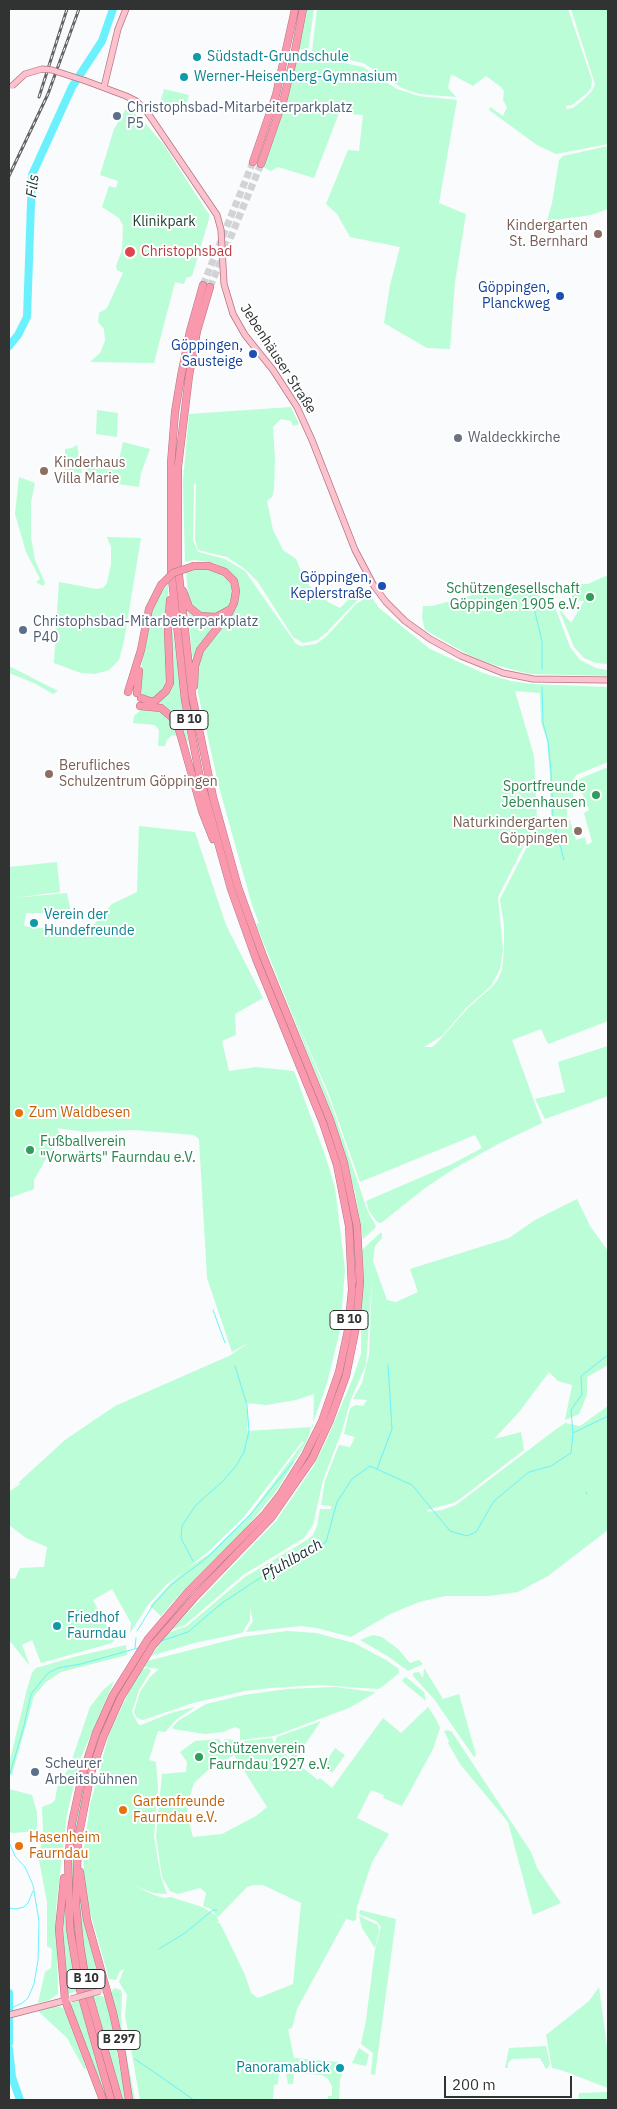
<!DOCTYPE html>
<meta charset="utf-8">
<style>
body{margin:0}
#map{position:relative;width:617px;height:2109px;overflow:hidden;background:#f9fbfd;font-family:"IBM Plex Sans",sans-serif}
canvas{display:block}
.frame{position:absolute;inset:0;border:10px solid #313232;pointer-events:none}
.scale{position:absolute;left:444px;top:2076px;width:128px;height:22px;box-sizing:border-box;border:2px solid #313232;border-top:0;padding-left:6px;font-size:15px;line-height:18px;white-space:nowrap;color:#313232;-webkit-text-stroke:4px #fff;paint-order:stroke}
</style>
<div id="map">
<canvas width="617" height="2109"></canvas>
<div class="frame"></div>
<div class="scale">200 m</div>
</div>
<script>
const g = document.querySelector('canvas').getContext('2d');
g.lineJoin = 'round';
function fillPath(path, color) {
  g.fillStyle = color;
  g.fill(path, 'evenodd');
}
function shape(rows) {
  const path = new Path2D();
  for (const r of rows) {
    path.moveTo(r[0], r[1]);
    for (let i = 2; i < r.length; i += 2) path.lineTo(r[i], r[i + 1]);
  }
  return path;
}
function trace(path, color, width, dash) {
  g.strokeStyle = color;
  g.lineWidth = width;
  g.lineCap = dash ? 'butt' : 'round';
  g.setLineDash(dash || []);
  g.stroke(path);
}
function label(font, color, halo, rows, align = 'center') {
  g.font = font + ' "IBM Plex Sans",sans-serif';
  g.lineWidth = 4;
  g.setLineDash([]);
  g.textBaseline = 'middle';
  g.strokeStyle = halo;
  g.fillStyle = color;
  for (const [text, x, y, turn = 0] of rows) {
    g.save();
    g.translate(x, y);
    g.rotate((+turn || 0) * Math.PI / 180);
    g.textAlign = isNaN(turn) ? turn : align;
    if (halo) g.strokeText(text, 0, 0);
    g.fillText(text, 0, 0);
    g.restore();
  }
}
fillPath(shape([
 [306,9,314,9,308,51,299,49],
 [317,9,568,9,592,80,591,88,586,94,572,105,566,106,566,109,573,108,583,100,592,91,595,84,571,9,608,9,608,144,556,154,537,145,489,110,490,107,503,116,507,107,503,100,504,91,501,87,486,76,473,86,451,74,448,88,456,97,419,94,402,88,363,63,312,52],
 [298,53,363,67,397,89,419,96,457,100,439,203,466,214,455,282,450,349,427,348,384,323,390,285,400,247,350,237,337,214,326,204,348,150,359,151,363,115,339,113,314,178,278,167,271,171,263,167,288,96],
 [164,89,189,95,185,109,160,103],
 [127,107,146,124,164,145,204,207,209,214,209,219,192,276,186,278,184,284,175,282,154,363,90,362,100,353,105,341,104,329,98,322,99,313,107,308,123,273,117,270,116,266,122,250,123,226,119,218,102,207,109,186,116,188,118,181,100,175,114,129],
 [608,146,608,209,591,215,547,221,552,203,559,160,563,156],
 [291,407,299,424,293,426,291,421,281,419,273,427,275,459,274,490,272,497,267,501,273,530,283,550,296,559,304,579,315,592,330,603,340,608,351,597,363,590,364,593,326,633,317,640,303,643,293,637,258,582,245,569,227,557,198,550,195,540,196,485,194,483,193,540,198,552,225,559,245,571,296,644,301,646,316,644,327,636,355,605,370,595,379,608,430,649,483,673,511,681,532,684,608,687,608,762,576,775,573,780,573,798,567,801,567,817,551,816,550,774,547,741,541,722,540,693,515,691,534,756,537,820,498,897,503,950,500,969,491,986,467,1007,442,1036,424,1047,432,1047,437,1043,468,1008,492,987,498,979,502,970,504,951,504,925,500,899,541,820,570,820,576,840,585,837,587,845,592,842,584,813,589,810,577,780,608,767,608,1021,548,1044,541,1029,512,1040,542,1123,500,1143,455,1168,425,1188,381,1223,377,1222,369,1211,366,1201,452,1164,482,1148,475,1135,360,1182,328,1092,290,1006,330,1101,368,1212,376,1226,375,1228,363,1239,355,1192,334,1119,256,924,259,923,252,905,219,787,198,693,196,670,202,651,237,603,239,596,237,582,230,571,215,563,194,560,185,562,183,481,189,414],
 [97,410,118,413,117,437,96,434],
 [123,442,150,449,141,473,139,487,90,480,85,464,117,470],
 [77,445,82,473,65,472,65,449,72,448],
 [19,477,35,483,31,502,31,537,35,560,45,583,43,586,36,582,40,579,26,552,15,514],
 [107,537,141,538,124,641,119,660,109,670,95,674,81,673,54,663,59,582,96,589,103,588,107,583,111,564,111,547],
 [205,568,218,570,230,581,233,587,233,595,228,607,217,614,203,614,196,610,191,604,188,595,186,572],
 [608,575,608,664,596,663,584,658,574,647,558,607,571,623,584,601,572,601,571,584,588,584],
 [168,584,167,683,165,689,154,699,142,695,139,690,142,662,154,605,161,591],
 [503,587,522,587,542,597,555,607,570,647,580,660,596,668,608,670,608,676,530,674,491,664,467,654,425,630,422,617,423,606,432,606],
 [188,609,191,612,223,616,194,659,192,655],
 [171,620,188,742,186,742,182,728,171,711,164,706,143,703,169,690],
 [9,666,58,691,53,694,34,683,9,673],
 [142,709,160,710,171,718,179,736,172,735,167,740,165,746,158,746,159,730,155,725,133,723,134,716],
 [139,826,195,832,226,925,263,998,235,1014,236,1035,222,1041,229,1071,256,1067,294,1071,326,1158,335,1188,345,1269,340,1330,327,1383,306,1443,277,1490,246,1528,172,1603,161,1616,150,1606,170,1584,185,1570,209,1554,250,1514,304,1442,302,1442,243,1518,208,1552,166,1585,148,1605,130,1633,131,1623,112,1589,93,1600,114,1640,112,1643,41,1663,32,1640,22,1645,30,1666,9,1640,9,1578,15,1579,20,1568,44,1567,47,1547,26,1538,9,1525,9,1492,20,1484,19,1482,65,1440,115,1406,229,1356,250,1342,232,1352,207,1278,199,1139,194,1135,134,1130,85,1132,57,1128,60,1134,34,1180,34,1189,9,1198,9,867,57,862,60,892,13,898,67,893,71,913,26,913,24,926,50,929,73,928,84,936,112,904,137,892],
 [314,1394,313,1427,247,1431,248,1417,246,1403,266,1405,296,1400],
 [608,1046,608,1096,545,1119,535,1099,565,1092,558,1062],
 [577,1199,590,1226,608,1251,608,1365,587,1377,587,1395,579,1414,565,1420,572,1385,558,1381,549,1372,519,1412,494,1439,521,1432,524,1450,460,1499,453,1503,427,1510,428,1512,442,1510,456,1505,555,1430,565,1423,580,1426,608,1406,608,1530,548,1576,518,1592,488,1596,445,1596,419,1602,390,1614,351,1637,317,1628,301,1626,246,1632,253,1621,250,1608,250,1620,242,1633,194,1643,151,1656,168,1633,187,1626,245,1577,307,1540,313,1535,317,1526,320,1509,331,1509,331,1506,321,1505,325,1481,339,1445,350,1447,355,1437,344,1434,350,1408,356,1405,363,1406,367,1400,353,1399,362,1383,369,1355,372,1280,366,1365,351,1399,342,1431,323,1480,313,1525,304,1538,243,1575,185,1625,171,1630,276,1521,313,1467,327,1439,353,1378,361,1354,362,1250,380,1233,382,1233,382,1238,375,1246,373,1261,387,1300,396,1302,418,1292,410,1269,509,1238,535,1220],
 [287,1631,316,1633,354,1643,386,1660,399,1669,399,1673,382,1687,378,1689,319,1685,270,1688,245,1691,193,1703,146,1719,142,1720,136,1717,134,1712,140,1692,150,1677,159,1669,144,1667,147,1661,242,1637],
 [373,1635,382,1637,398,1649,410,1663,419,1660,423,1664,408,1671,389,1657,360,1640],
 [126,1645,127,1655,61,1672,46,1682,34,1696,12,1775,9,1774,9,1764,27,1689,32,1673,36,1668,78,1656],
 [148,1668,151,1671,139,1690,132,1712,138,1724,141,1725,171,1713,195,1707,177,1719,165,1732,158,1731,149,1760,156,1762,158,1788,154,1837,161,1877,167,1894,154,1893,135,1886,154,1895,164,1898,171,1897,202,1907,216,1915,219,1921,217,1923,220,1923,245,1975,251,1993,258,1998,293,1984,301,1903,263,1885,253,1885,247,1887,218,1917,211,1909,203,1906,206,1893,200,1888,178,1894,170,1891,162,1877,156,1836,162,1774,186,1772,187,1762,180,1752,195,1741,219,1739,225,1748,224,1739,244,1741,272,1738,274,1743,283,1752,318,1780,320,1778,332,1788,383,1718,401,1733,428,1707,436,1719,440,1728,433,1749,402,1806,383,1798,384,1795,371,1790,357,1818,389,1834,372,1862,357,1907,356,1920,353,1921,326,1912,346,1919,297,2009,292,2028,288,2029,294,2058,338,2062,338,2069,343,2072,340,2079,339,2100,328,2100,328,2096,332,2096,332,2086,328,2079,322,2075,294,2073,293,2084,288,2084,286,2073,279,2073,278,2084,274,2085,273,2100,140,2100,125,2015,127,1995,119,1982,124,1969,120,1971,116,1980,109,1979,85,1894,83,1856,90,1805,109,1734,134,1681,143,1669],
 [234,1755,267,1807,256,1816,222,1834,193,1837,187,1815,188,1802,194,1783,207,1771],
 [424,1668,443,1699,459,1694,476,1755,474,1757,434,1699,413,1676,413,1673,419,1672,423,1678],
 [406,1677,424,1692,426,1701,404,1683,402,1680],
 [114,1681,80,1760,67,1814,56,1908,58,1994,49,2000,38,2003,45,1972,51,1968,52,1949,47,1946,47,1902,39,1860,43,1830,42,1807,52,1803,55,1800,58,1783,69,1768,90,1707,104,1689],
 [335,1687,374,1692,375,1693,349,1708,274,1736,240,1740,240,1729,235,1727,223,1732,205,1734,173,1729,173,1726,178,1721,206,1704,244,1695,287,1689],
 [321,1721,295,1759,275,1742,277,1737],
 [448,1730,452,1732,531,1852,537,1868,561,1903,533,1915,508,1822,460,1764,448,1743,449,1741,444,1731],
 [335,1748,345,1755,332,1773,323,1766],
 [81,1788,84,1788,74,1847,73,1892,73,1913,85,1990,83,1991,71,1913,72,1847],
 [9,1789,32,1795,37,1812,37,1831,12,1833,10,1831],
 [79,1893,98,1976,98,1986,90,1989,79,1916],
 [65,1897,68,1937,77,1991,67,1994,63,1951,62,1923],
 [360,1910,396,1919,375,2075,371,2074,373,2053,361,2044,366,2020,375,1950,381,1927,376,1921,359,1914],
 [359,1916,378,1925,379,1931,375,1948,362,1928],
 [599,1987,608,2054,608,2088,561,2070,552,2068,546,2035,589,2001],
 [114,1988,121,1990,122,1994,121,2025,135,2100,130,2100,110,1994],
 [97,1995,104,1997,108,2005,126,2100,121,2100,92,1997],
 [80,2000,91,2042,108,2100,105,2100,69,2004],
 [57,2006,63,2008,66,2014,86,2068,84,2069,67,2038,38,2011],
 [546,2046,550,2063,548,2068,546,2069,540,2058,512,2059,508,2063,508,2068,505,2068,509,2048],
 [359,2048,369,2055,366,2066,352,2063],
 [608,2092,608,2100,578,2100,579,2093]
]), '#bafdd6');
trace(shape([
 [531,596,542,641,542,669],
 [542,687,543,723,548,741,551,772,553,816],
 [553,819,564,860],
 [213,1310,225,1343],
 [573,1433,608,1416],
 [377,1469,392,1429,388,1365],
 [586,1492,587,1494],
 [193,1561,181,1538,182,1526,196,1505,223,1481,236,1466,244,1452,249,1431,247,1405,235,1366],
 [137,1631,153,1605,170,1586,209,1556,250,1515,293,1462],
 [161,1641,188,1632,222,1603,301,1551,313,1550,326,1542,337,1502,352,1479,370,1466,412,1485,450,1531,467,1536,476,1532,494,1501,529,1472,551,1466,571,1453,573,1433,571,1410,582,1394,581,1376,608,1355],
 [135,1648,136,1638],
 [9,1777,24,1726,31,1694,48,1673,58,1668,81,1664,138,1648],
 [9,1842,15,1856,25,1867,33,1885,39,1921,38,1960,34,1984,28,1998,22,2003,10,2009],
 [9,1908,16,1909,24,1907,28,1903,33,1891],
 [159,1949,185,1933,213,1910,217,1910],
 [135,2059,194,2100]
]), '#6bf1fd', 1);
trace(shape([
 [9,2025,10,2029]
]), '#6bf1fd', 4.5);
trace(shape([
 [9,346,18,335,27,317,32,175,72,87,102,41,113,9],
 [9,1993,9,2043],
 [9,2049,12,2077,20,2100]
]), '#6bf1fd', 8);
trace(shape([
 [203,285,253,162],
 [210,287,261,164]
]), '#d1d3d4', 7, [7, 3.5]);
const major = shape([
 [86,81,126,96,136,101,145,109,217,215,221,230,224,284,233,314,245,335,273,370,297,407,312,440,355,550,374,586,386,602,405,621,430,639,461,656,503,673,533,679,608,680],
 [104,87,118,29,126,9],
 [9,2015,67,2000]
]);
const highway = shape([
 [253,162,276,95,295,9],
 [261,164,284,98,294,56,303,9],
 [183,591,189,607,200,616,216,617,229,610],
 [194,686,195,666,200,650,229,613,234,603,236,591,234,581,225,572,209,566,194,566],
 [128,692,141,650,149,609,161,585],
 [137,693,139,671],
 [141,698,150,701,155,701,166,691,170,683,168,631,170,600],
 [140,706,161,708,174,719,178,726,202,811,213,839],
 [80,1872,87,1920,113,2013,122,2054,129,2100],
 [64,1878,59,1929,65,2000,103,2100],
 [111,2100,80,1990,70,1929,68,1860,72,1823,82,1776,96,1733,113,1695,148,1639,188,1592,265,1514,280,1495,305,1455,322,1421,339,1372,348,1330,352,1290,349,1226,337,1165,323,1123,256,959,231,889,200,778,185,700,171,570,171,463,175,412,181,376,190,331,203,285],
 [119,2100,87,1988,80,1945,76,1905,78,1839,91,1773,104,1735,121,1697,153,1645,194,1598,271,1518,312,1459,330,1420,346,1376,356,1327,360,1282,357,1226,344,1163,330,1120,263,956,238,887,213,797,192,695,178,566,178,467,189,376,197,331,210,287]
]);
trace(major, '#b47583', 7);
trace(highway, '#b47583', 8);
trace(major, '#fcc2ce', 5.5);
trace(highway, '#fa99ae', 7);
const rail = shape([
 [39,97,67,9],
 [9,176,48,94,79,9]
]);
trace(rail, '#636465', 3);
trace(rail, '#fff', 1, [4]);
const majorBridge = shape([
 [12,86,25,74,42,69,52,70,86,81],
 [71,1999,100,1991]
]);
const highwayBridge = shape([
 [161,585,173,573,194,566]
]);
trace(majorBridge, '#b47583', 7, []);
trace(highwayBridge, '#b47583', 8, []);
trace(majorBridge, '#fcc2ce', 5.5);
trace(highwayBridge, '#fa99ae', 7);
for (const [x, y, r, color] of [
 [197,57,5,"#0f9aa8"],
 [184,77,5,"#0f9aa8"],
 [117,116,5,"#5c6f8a"],
 [598,234,5,"#8d6e63"],
 [130,252,6,"#e0444e"],
 [560,296,5,"#1a4fb4"],
 [253,354,5,"#1a4fb4"],
 [458,438,5,"#6b7280"],
 [44,471,5,"#8d6e63"],
 [382,586,5,"#1a4fb4"],
 [590,597,5,"#2e9e5b"],
 [23,630,5,"#5c6f8a"],
 [49,774,5,"#8d6e63"],
 [596,795,5,"#2e9e5b"],
 [578,831,5,"#8d6e63"],
 [34,923,5,"#0f9aa8"],
 [19,1113,5,"#e8710a"],
 [30,1150,5,"#2e9e5b"],
 [57,1626,5,"#0f9aa8"],
 [199,1757,5,"#2e9e5b"],
 [35,1772,5,"#5c6f8a"],
 [123,1810,5,"#e8710a"],
 [19,1846,5,"#e8710a"],
 [340,2068,5,"#0f9aa8"]
]) {
  const dot = new Path2D();
  dot.arc(x, y, r, 0, 2 * Math.PI);
  g.fillStyle = color;
  g.fill(dot);
  trace(dot, '#fff', 2);
}
for (const [x, y, w] of [
 [189,720,38],
 [349,1320,38],
 [86,1979,38],
 [119,2040,42]
]) {
  const box = new Path2D();
  box.roundRect(x - w / 2, y - 9.5, w, 19, 4);
  g.fillStyle = '#fff';
  g.fill(box);
  trace(box, '#313232', 1);
}
label('bold 12px', '#313232', null, [
 ["B 10",189,720],
 ["B 10",349,1320],
 ["B 10",86,1979],
 ["B 297",119,2040]
]);
label('14px', '#0d838f', '#fff', [
 ["Südstadt-Grundschule",207,57],
 ["Werner-Heisenberg-Gymnasium",194,77],
 ["Verein der",44,915],
 ["Hundefreunde",44,931],
 ["Friedhof",67,1618],
 ["Faurndau",67,1634],
 ["Panoramablick",330,2068,"right"]
], 'left');
label('14px', '#4e5e75', '#fff', [
 ["Christophsbad-Mitarbeiterparkplatz",127,108],
 ["P5",127,124],
 ["Christophsbad-Mitarbeiterparkplatz",33,622],
 ["P40",33,638],
 ["Scheurer",45,1764],
 ["Arbeitsbühnen",45,1780]
], 'left');
label('14px', '#173f2a', '#fff', [
 ["Klinikpark",164,222]
]);
label('14px', '#785e54', '#fff', [
 ["Kindergarten",588,226],
 ["St. Bernhard",588,242],
 ["Kinderhaus",54,463,"left"],
 ["Villa Marie",54,479,"left"],
 ["Berufliches",59,766,"left"],
 ["Schulzentrum Göppingen",59,782,"left"],
 ["Naturkindergarten",568,823],
 ["Göppingen",568,839]
], 'right');
label('14px', '#be3a42', '#fff', [
 ["Christophsbad",141,252]
], 'left');
label('14px', '#164399', '#fff', [
 ["Göppingen,",550,288],
 ["Planckweg",550,304],
 ["Göppingen,",243,346],
 ["Sausteige",243,362],
 ["Göppingen,",372,578],
 ["Keplerstraße",372,594]
], 'right');
label('14px', '#313232', '#fff', [
 ["Jebenhäuser Straße",278,359,57]
]);
label('14px', '#5b616d', '#fff', [
 ["Waldeckkirche",468,438]
], 'left');
label('14px', '#27864d', '#fff', [
 ["Schützengesellschaft",580,589],
 ["Göppingen 1905 e.V.",580,605],
 ["Sportfreunde",586,787],
 ["Jebenhausen",586,803],
 ["Fußballverein",40,1142,"left"],
 ["\"Vorwärts\" Faurndau e.V.",40,1158,"left"],
 ["Schützenverein",209,1749,"left"],
 ["Faurndau 1927 e.V.",209,1765,"left"]
], 'right');
label('14px', '#c56008', '#fff', [
 ["Zum Waldbesen",29,1113],
 ["Gartenfreunde",133,1802],
 ["Faurndau e.V.",133,1818],
 ["Hasenheim",29,1838],
 ["Faurndau",29,1854]
], 'left');
label('italic 15px', '#203739', '#fff', [
 ["Fils",33,186,-83],
 ["Pfuhlbach",292,1560,-30]
]);
</script>
